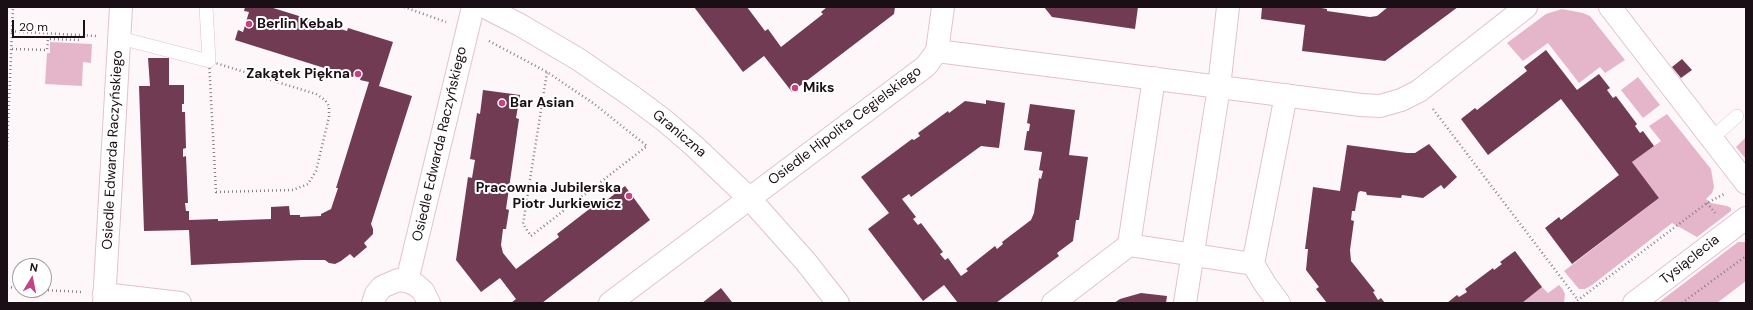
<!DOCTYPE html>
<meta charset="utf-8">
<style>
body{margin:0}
#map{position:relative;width:1753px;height:310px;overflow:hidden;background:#fef7fa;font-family:"DM Sans",sans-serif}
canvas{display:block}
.frame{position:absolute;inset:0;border:8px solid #1a0f14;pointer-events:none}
.north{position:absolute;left:12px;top:258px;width:40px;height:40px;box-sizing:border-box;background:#fff;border:1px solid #a39fa1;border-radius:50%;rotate:10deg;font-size:11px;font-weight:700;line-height:16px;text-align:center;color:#1a0f14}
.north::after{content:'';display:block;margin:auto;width:14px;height:18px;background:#c64286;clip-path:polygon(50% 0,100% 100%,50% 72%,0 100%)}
.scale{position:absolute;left:12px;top:20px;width:73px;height:18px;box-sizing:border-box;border:2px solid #1a0f14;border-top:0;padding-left:5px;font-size:12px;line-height:14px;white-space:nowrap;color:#1a0f14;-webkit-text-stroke:3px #fff;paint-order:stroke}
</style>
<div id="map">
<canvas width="1753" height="310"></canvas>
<div class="frame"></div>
<div class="north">N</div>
<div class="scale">20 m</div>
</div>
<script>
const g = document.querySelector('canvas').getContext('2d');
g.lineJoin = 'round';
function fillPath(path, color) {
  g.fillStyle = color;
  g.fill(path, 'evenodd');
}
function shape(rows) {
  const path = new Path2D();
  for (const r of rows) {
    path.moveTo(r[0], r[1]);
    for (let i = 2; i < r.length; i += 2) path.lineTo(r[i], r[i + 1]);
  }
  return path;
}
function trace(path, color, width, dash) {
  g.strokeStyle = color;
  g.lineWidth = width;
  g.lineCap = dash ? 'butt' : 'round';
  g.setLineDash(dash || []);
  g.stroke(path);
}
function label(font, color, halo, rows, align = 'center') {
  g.font = font + ' "DM Sans",sans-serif';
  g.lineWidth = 4;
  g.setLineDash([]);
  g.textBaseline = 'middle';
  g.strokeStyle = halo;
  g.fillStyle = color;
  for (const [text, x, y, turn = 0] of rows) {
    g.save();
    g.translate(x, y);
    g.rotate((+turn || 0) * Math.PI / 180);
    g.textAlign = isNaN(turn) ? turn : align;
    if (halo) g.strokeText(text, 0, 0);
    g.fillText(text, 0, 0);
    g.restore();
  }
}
fillPath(shape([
 [1562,9,1583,13,1590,16,1625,60,1605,73,1600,67,1579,83,1548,43,1523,61,1507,43,1546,14],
 [50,42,92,44,91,63,83,62,82,86,45,84,47,53,50,53],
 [1638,77,1660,105,1643,118,1621,90],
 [1667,114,1711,169,1714,187,1712,193,1706,199,1711,203,1727,206,1731,208,1731,211,1697,237,1672,223,1592,285,1585,289,1579,289,1564,271,1659,198,1632,162,1661,141,1649,126],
 [1746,137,1746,159,1736,147],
 [1738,242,1746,242,1746,281,1717,303,1658,303],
 [1559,285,1562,288,1565,294,1564,303,1522,303,1542,287,1548,293]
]), '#e5b6c9');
fillPath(shape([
 [245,7,270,7,347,31,348,28,393,42,379,86,412,96,371,224,373,229,373,234,364,243,367,247,354,258,350,254,341,261,335,264,329,263,325,260,302,260,191,265,189,230,144,231,139,86,150,86,148,58,169,58,169,85,184,85,184,104,182,104,182,112,185,112,186,148,183,149,183,157,186,156,188,203,185,203,186,211,189,211,189,220,218,219,218,221,271,219,271,207,289,206,290,215,300,215,300,217,321,216,321,214,331,209,338,188,336,188,369,82,360,80,361,77,354,75,353,77,235,40,238,30,243,32,249,12,244,11],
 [694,7,747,7,765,31,768,29,781,47,823,14,821,12,827,7,895,7,894,14,792,92,764,56,743,72],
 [1044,7,1138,7,1135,29,1052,17],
 [1262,7,1316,7,1327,9,1327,11,1370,17,1377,16,1388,7,1458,7,1385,61,1302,51,1305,25,1261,19],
 [1546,50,1577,90,1599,74,1610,88,1607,90,1613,98,1616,96,1637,124,1635,126,1640,133,1643,131,1654,146,1632,162,1659,198,1572,264,1545,228,1559,217,1561,220,1619,175,1561,99,1488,155,1461,119,1475,108,1477,110,1527,71,1524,67],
 [1682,59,1692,70,1681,78,1672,67],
 [483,90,520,95,516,118,519,119,506,209,509,210,506,229,503,229,501,245,503,253,516,269,559,237,557,234,601,200,603,203,625,186,650,220,542,303,511,303,516,299,500,278,481,292,456,260,468,177,472,178,475,160,470,159,477,113,480,114],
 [986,100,1005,103,999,148,981,146,911,197,909,194,902,199,916,217,913,219,918,225,921,223,943,252,940,254,945,260,948,258,961,276,968,271,966,269,995,246,997,249,1003,244,1002,242,1031,220,1034,213,1039,178,1041,179,1043,171,1039,170,1042,152,1024,150,1027,131,1029,131,1030,124,1027,123,1030,104,1075,110,1069,155,1088,157,1079,220,1076,220,1073,241,1057,253,1059,256,996,303,958,303,944,285,923,301,868,229,889,213,861,177,912,139,914,140,920,136,918,133,948,111,949,113,965,101,986,104],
 [1429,144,1457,177,1444,189,1441,185,1423,198,1402,195,1401,198,1367,195,1366,192,1360,191,1358,193,1355,211,1352,211,1351,220,1354,221,1350,250,1351,261,1375,291,1373,292,1378,300,1381,298,1385,303,1327,303,1316,289,1319,287,1306,270,1308,249,1305,249,1313,187,1340,191,1347,145,1407,153,1415,153],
 [1515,251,1542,287,1522,303,1447,303,1457,295,1459,297,1467,292,1465,289,1493,268,1494,270,1502,264,1500,262],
 [721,288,732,302,731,303,702,303],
 [1141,293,1167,296,1166,303,1114,303,1120,299]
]), '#703b53');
const service = shape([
 [120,38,209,61,206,7],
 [1712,138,1737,116]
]);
const minor = shape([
 [1610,7,1746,183],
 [937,51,1361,105,1380,106,1401,100,1419,91,1526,7],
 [1129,245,1253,264],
 [407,281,473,7],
 [104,294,180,303],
 [104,303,121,7],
 [373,303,376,294,382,287,398,280,407,281,416,285,423,291,429,303],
 [610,303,926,66,937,51,943,7],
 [1053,303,1129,245,1154,78],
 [1185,303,1219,87,1228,7],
 [1279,303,1265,284,1253,264,1286,95]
]);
const tertiary = shape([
 [485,7,520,25,578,59,633,97,665,121,693,145,749,198,806,262,838,303],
 [1634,303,1746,218]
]);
trace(service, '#e2c1ce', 14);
trace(minor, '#e2c1ce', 24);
trace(tertiary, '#e2c1ce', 24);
trace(shape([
 [404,7,446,22],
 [7,31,96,36],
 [489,41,547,72,593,103,647,146,531,236,523,224,547,72],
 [12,49,47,50,48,39,80,40,81,35],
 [209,61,316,94,325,100,329,106,329,117,316,171,308,184,293,190,216,192,209,61],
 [1433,109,1578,300],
 [7,150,13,7],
 [1707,203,1715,213],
 [7,287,20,288],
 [44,290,82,292],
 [1574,303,1707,203,1726,193],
 [1682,303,1746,256]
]), '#887f83', 2.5, [1, 3]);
trace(service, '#fff', 13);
trace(minor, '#fff', 22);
trace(tertiary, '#fff', 22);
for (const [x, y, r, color] of [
 [249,24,4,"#c64286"],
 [358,74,4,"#c64286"],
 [795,88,4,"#c64286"],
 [502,103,4,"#c64286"],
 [629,196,4,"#c64286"]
]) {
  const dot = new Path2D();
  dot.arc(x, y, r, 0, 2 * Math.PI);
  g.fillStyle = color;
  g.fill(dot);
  trace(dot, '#fff', 1.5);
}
label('bold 14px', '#1a0f14', '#fff', [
 ["Berlin Kebab",257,24],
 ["Zakątek Piękna",350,74,"right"],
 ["Miks",803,88],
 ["Bar Asian",510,103],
 ["Pracownia Jubilerska",621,188,"right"],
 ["Piotr Jurkiewicz",621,204,"right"]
], 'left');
label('14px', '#1a0f14', '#fff', [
 ["Osiedle Hipolita Cegielskiego",845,126,-37],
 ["Graniczna",679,134,40],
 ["Osiedle Edwarda Raczyńskiego",440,144,-77],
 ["Osiedle Edwarda Raczyńskiego",113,150,-87],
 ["Tysiąclecia",1690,260,-38]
]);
</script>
